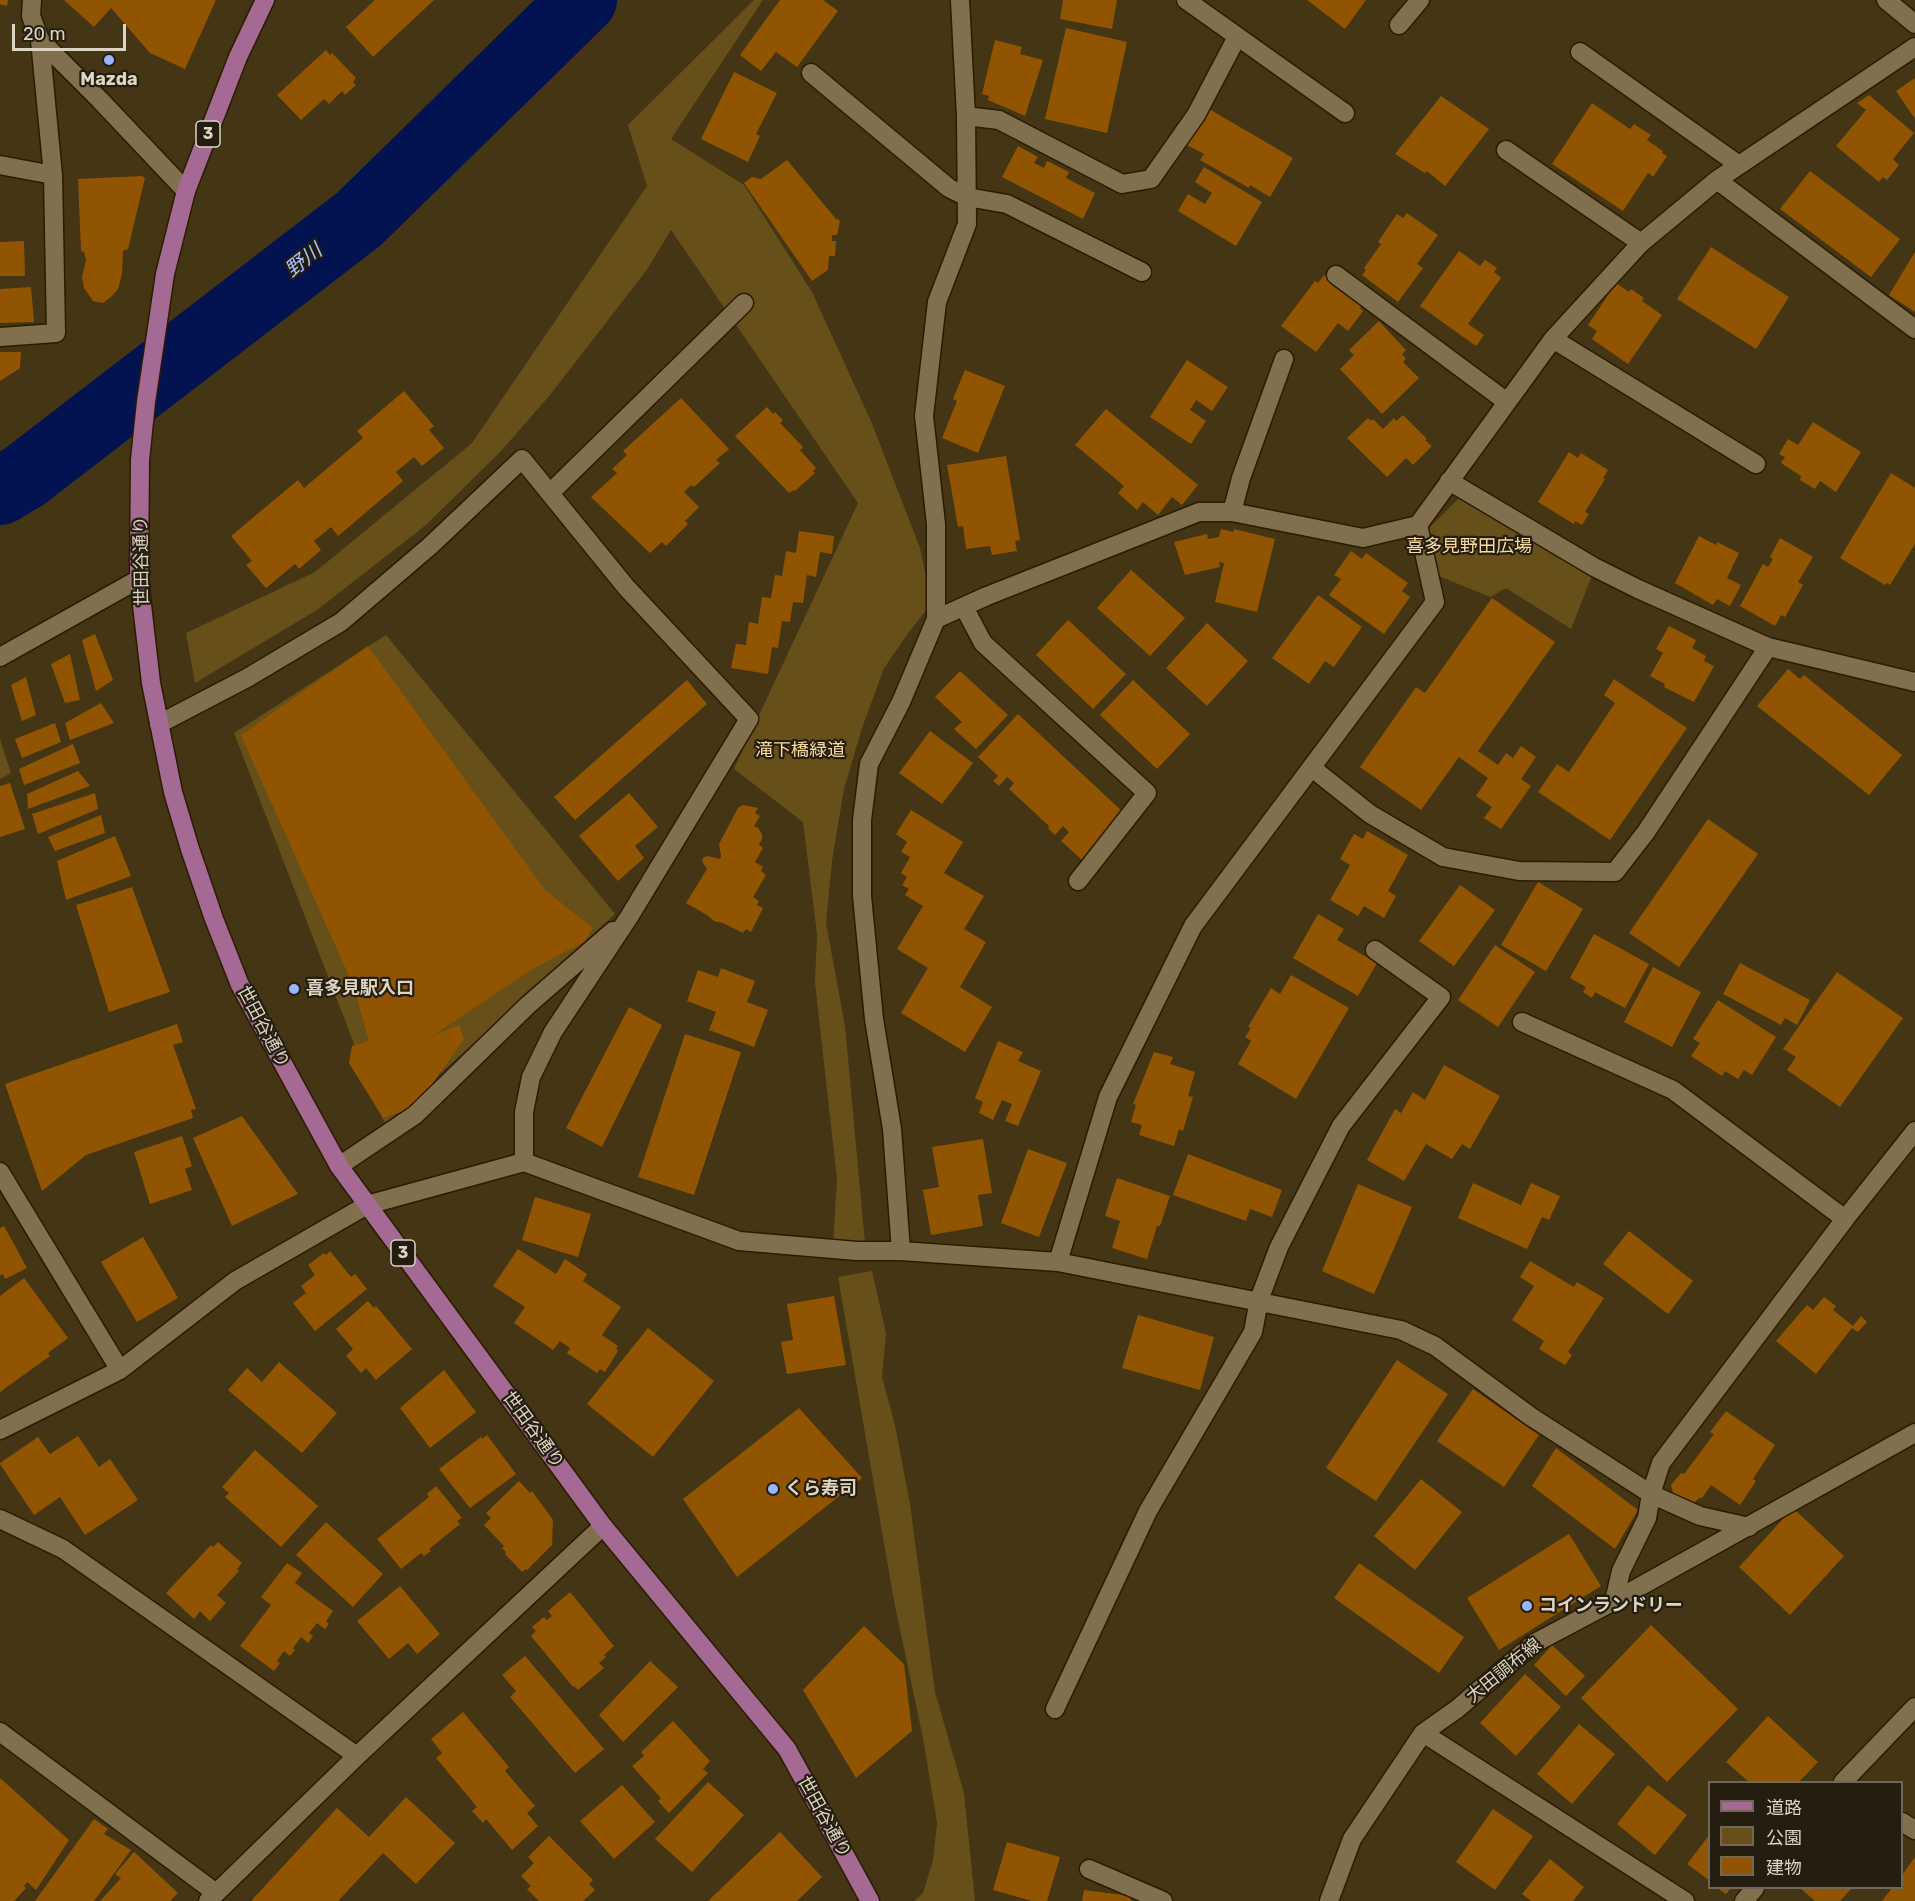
<!DOCTYPE html>
<meta charset="utf-8">
<style>
body{margin:0}
#map{position:relative;width:1915px;height:1901px;overflow:hidden;background:#443514;font-family:Rubik,"Noto Sans JP",sans-serif}
canvas{display:block}
.legend{position:absolute;left:1708px;top:1781px;width:195px;height:108px;box-sizing:border-box;background:#251e10;border:2px solid #6f6757;margin:0;padding:8px 10px;list-style:none;font-size:18px;color:#ddd4c2}
.legend li{display:flex;align-items:center;gap:12px;height:30px}
.legend b{width:30px;border:2px solid #6f6757}
.scale{position:absolute;left:12px;top:24px;width:114px;height:27px;box-sizing:border-box;border:3px solid #ddd4c2;border-top:0;padding-left:8px;font-size:18px;line-height:21px;white-space:nowrap;color:#ddd4c2;-webkit-text-stroke:4px #251e10;paint-order:stroke}
</style>
<div id="map">
<canvas width="1915" height="1901"></canvas>
<ul class="legend">
<li><b style="height:8px;background:#a46a94"></b>道路</li>
<li><b style="height:16px;background:#664f19"></b>公園</li>
<li><b style="height:16px;background:#915502"></b>建物</li>
</ul>
<div class="scale">20 m</div>
</div>
<script>
const g = document.querySelector('canvas').getContext('2d');
g.lineJoin = 'round';
function fillPath(path, color) {
  g.fillStyle = color;
  g.fill(path, 'evenodd');
}
function shape(rows) {
  const path = new Path2D();
  for (const r of rows) {
    path.moveTo(r[0], r[1]);
    for (let i = 2; i < r.length; i += 2) path.lineTo(r[i], r[i + 1]);
  }
  return path;
}
function trace(path, color, width, dash) {
  g.strokeStyle = color;
  g.lineWidth = width;
  g.lineCap = dash ? 'butt' : 'round';
  g.setLineDash(dash || []);
  g.stroke(path);
}
function label(font, color, halo, rows, align = 'center') {
  g.font = font + ' Rubik,"Noto Sans JP",sans-serif';
  g.lineWidth = 4.5;
  g.setLineDash([]);
  g.textBaseline = 'middle';
  g.strokeStyle = halo;
  g.fillStyle = color;
  for (const [text, x, y, turn = 0] of rows) {
    g.save();
    g.translate(x, y);
    g.rotate((+turn || 0) * Math.PI / 180);
    g.textAlign = isNaN(turn) ? turn : align;
    if (halo) g.strokeText(text, 0, 0);
    g.fillText(text, 0, 0);
    g.restore();
  }
}
fillPath(shape([
 [754,0,763,0,671,139,744,185,812,292,871,421,920,548,925,572,935,599,909,632,884,668,862,728,844,789,832,861,826,923,845,1026,865,1243,833,1244,837,1179,815,983,817,934,803,822,734,769,858,503,671,230,646,271,550,395,501,451,426,525,317,610,195,683,186,633,315,572,472,443,647,186,628,125],
 [1460,497,1593,573,1571,629,1506,588,1490,597,1429,572,1421,536],
 [386,635,615,914,385,1124,234,733],
 [0,739,11,773,0,779],
 [872,1271,886,1333,882,1377,895,1425,910,1504,935,1692,964,1793,975,1901,914,1901,923,1893,933,1860,937,1823,923,1738,894,1601,838,1277]
]), '#664f19');
trace(shape([
 [0,491,25,476,359,219,583,0]
]), '#031250', 68);
fillPath(shape([
 [0,0,8,0,7,6,0,4],
 [64,0,216,0,185,69,150,53,111,8,94,27],
 [375,0,434,0,373,57,346,27],
 [780,0,823,0,838,11,797,67,776,52,761,71,740,55],
 [1063,0,1117,0,1112,29,1060,19],
 [1307,0,1366,0,1345,29],
 [1066,28,1127,42,1107,133,1045,119],
 [995,40,1022,47,1020,54,1043,60,1025,116,988,100,989,96,982,94],
 [326,50,330,55,332,53,356,78,353,82,356,85,345,95,342,91,329,104,324,99,301,120,277,95],
 [734,72,777,93,756,134,760,136,748,162,701,139],
 [1915,78,1915,119,1896,91],
 [1869,95,1914,133,1893,159,1899,165,1887,180,1883,177,1879,182,1836,146,1866,110,1857,103],
 [1441,96,1489,129,1445,186,1427,171,1425,173,1395,154],
 [1592,103,1630,129,1634,124,1651,135,1647,140,1663,151,1662,153,1667,156,1653,177,1648,173,1623,211,1552,164],
 [1209,109,1293,158,1270,197,1250,185,1249,188,1200,160,1204,154,1187,145],
 [1018,146,1038,157,1034,163,1044,168,1047,161,1069,172,1066,178,1095,193,1083,219,1002,177],
 [787,160,836,219,840,220,837,235,832,235,832,241,836,241,835,256,829,256,828,270,812,281,744,183,752,177,761,179],
 [1204,167,1262,202,1236,246,1178,211,1188,194,1205,204,1212,193,1195,182],
 [1810,171,1900,239,1871,277,1780,209],
 [142,176,145,178,128,249,123,251,122,274,118,289,112,296,103,303,93,301,84,288,82,277,86,260,84,252,81,251,78,179],
 [1407,213,1438,235,1417,264,1423,268,1398,302,1362,275,1366,270,1364,268,1381,244,1378,242,1397,214,1403,218],
 [24,241,25,276,0,276,0,242],
 [1711,247,1789,297,1756,349,1677,299],
 [1459,251,1480,266,1485,260,1497,268,1494,272,1501,278,1468,324,1484,335,1476,346,1420,306],
 [1915,252,1915,312,1889,295],
 [1324,275,1363,304,1360,308,1363,311,1348,331,1338,323,1316,352,1281,326,1315,281,1318,283],
 [1616,283,1629,292,1631,289,1644,298,1642,301,1662,315,1628,364,1592,339,1597,331,1588,325],
 [31,287,34,322,0,323,0,289],
 [1379,321,1406,350,1402,354,1406,359,1403,362,1419,378,1382,414,1340,369,1354,355,1349,350],
 [0,352,21,352,20,368,0,381],
 [1187,360,1228,387,1212,411,1196,400,1190,410,1206,421,1191,444,1150,417],
 [965,370,1005,386,978,453,942,438,957,401,953,399],
 [404,391,434,426,429,430,444,448,422,466,414,457,396,472,403,481,338,536,331,527,314,541,321,550,299,569,295,564,266,588,246,565,252,561,231,536,298,480,304,488,363,438,357,431],
 [681,398,729,449,716,460,720,463,694,487,691,485,684,492,699,507,685,521,688,524,666,546,662,542,650,553,591,497,617,473,612,469,627,455,623,451],
 [767,407,773,414,775,412,783,420,780,423,803,447,800,450,816,468,813,471,815,473,795,491,794,490,789,493,735,436],
 [1106,409,1198,485,1182,505,1172,497,1158,515,1143,502,1137,510,1118,493,1124,486,1075,445],
 [1403,415,1427,439,1425,440,1432,446,1413,465,1406,458,1387,477,1347,438,1368,418,1372,421,1373,419,1383,429,1394,418,1396,421],
 [1813,422,1861,452,1836,492,1820,481,1815,489,1800,480,1801,476,1781,463,1785,457,1779,454,1788,439,1798,445],
 [1569,452,1578,458,1581,453,1608,470,1603,478,1605,479,1585,512,1589,514,1582,525,1575,521,1574,524,1538,502],
 [1006,456,1020,540,1015,541,1017,551,992,555,990,546,966,549,963,526,958,527,947,465],
 [1891,473,1915,488,1915,544,1890,585,1887,583,1885,585,1840,558],
 [1221,529,1233,532,1234,529,1275,539,1257,612,1215,602,1224,563,1219,562,1220,567,1185,575,1174,542,1207,534,1208,539,1219,537],
 [799,531,834,536,832,554,820,552,816,577,807,575,803,603,793,602,790,622,782,621,778,648,772,647,768,674,731,668,736,644,746,645,749,622,758,624,762,597,771,598,775,575,782,576,786,551,796,553],
 [1699,536,1716,545,1717,542,1739,553,1727,578,1741,585,1730,606,1717,599,1713,605,1675,583],
 [1780,538,1813,557,1798,582,1803,585,1785,617,1781,615,1775,626,1740,606,1763,564,1768,567,1773,559,1770,557],
 [1351,551,1362,559,1366,553,1408,583,1402,591,1410,597,1384,634,1329,595,1341,579,1334,575],
 [1131,570,1185,618,1150,656,1097,608],
 [1318,595,1362,627,1334,667,1325,661,1309,684,1272,658],
 [1492,598,1555,642,1478,751,1498,765,1506,753,1513,758,1521,746,1536,757,1521,779,1531,786,1501,829,1484,818,1492,807,1476,796,1488,778,1459,757,1421,810,1360,767,1416,687,1425,693],
 [1068,620,1126,674,1093,709,1036,655],
 [1207,623,1248,661,1207,706,1166,668],
 [1669,626,1696,640,1692,648,1706,656,1704,661,1714,666,1694,702,1664,687,1665,684,1650,676,1663,653,1656,649],
 [95,634,113,680,96,691,82,640],
 [368,646,545,890,593,928,584,942,534,968,434,1035,459,1025,464,1039,416,1107,383,1118,349,1063,352,1046,369,1041,353,985,241,735],
 [70,654,80,700,65,703,51,664],
 [1788,669,1800,679,1804,675,1902,755,1869,795,1757,706],
 [960,671,1008,715,976,749,954,729,962,722,935,697],
 [26,677,36,715,22,721,11,685],
 [1614,679,1687,728,1610,840,1538,792,1557,764,1569,772,1615,703,1604,695],
 [687,680,707,704,575,820,554,797],
 [1133,680,1190,734,1157,769,1100,715],
 [101,703,114,723,70,740,65,723],
 [1018,714,1125,814,1082,860,1061,841,1069,832,1063,826,1055,835,1048,828,1049,826,1009,789,1014,783,1007,777,999,786,993,781,998,776,978,757],
 [55,723,61,742,22,758,15,739],
 [930,731,973,763,942,804,899,773],
 [73,744,80,763,24,785,19,769],
 [78,771,90,786,28,809,27,794],
 [10,783,25,829,0,837,0,786],
 [95,793,98,809,38,834,32,814],
 [629,793,658,827,635,846,644,858,618,881,579,836],
 [743,805,758,808,755,813,760,816,754,826,758,828,762,834,762,839,759,845,763,848,755,862,763,867,761,871,766,875,753,897,759,901,757,905,763,908,751,932,746,929,743,933,723,923,714,921,707,915,686,903,707,869,702,861,703,858,707,856,720,859,721,856,719,844,738,808],
 [911,810,963,842,944,873,984,896,964,929,986,942,960,987,992,1007,965,1052,901,1013,928,968,897,949,923,906,905,895,909,889,902,885,907,877,901,873,910,857,901,852,907,842,896,834],
 [101,815,105,833,55,851,48,837],
 [1708,819,1758,854,1679,967,1629,933],
 [1367,831,1408,855,1388,891,1396,896,1384,918,1364,906,1358,916,1330,900,1350,865,1340,859,1354,834,1363,839],
 [115,836,131,876,66,900,57,861],
 [1538,882,1583,909,1546,971,1501,945],
 [1460,885,1495,910,1454,966,1419,941],
 [132,887,170,992,109,1012,76,905],
 [1318,914,1344,929,1337,940,1377,963,1358,996,1293,958],
 [1594,934,1649,964,1625,1008,1595,992,1592,998,1583,992,1586,987,1570,978],
 [1495,945,1535,972,1498,1027,1458,1000],
 [1740,963,1810,1000,1797,1025,1785,1018,1781,1025,1723,994],
 [1653,967,1701,992,1672,1047,1624,1022],
 [721,968,755,981,747,1002,768,1010,754,1047,709,1030,716,1012,687,1001,698,970,718,977],
 [1837,972,1903,1018,1840,1107,1787,1070,1796,1057,1783,1049],
 [1291,975,1349,1008,1296,1099,1238,1064,1251,1041,1245,1037,1251,1028,1248,1027,1271,988,1280,994],
 [1718,1000,1776,1037,1752,1075,1744,1070,1738,1079,1725,1071,1722,1076,1691,1056,1700,1043,1693,1039],
 [629,1007,662,1025,602,1147,566,1128],
 [177,1024,183,1042,173,1045,196,1109,191,1110,193,1118,86,1155,42,1191,5,1084],
 [685,1034,741,1052,694,1195,638,1177],
 [998,1041,1023,1052,1018,1061,1041,1071,1018,1126,1005,1121,1012,1104,1002,1100,993,1120,979,1113,983,1102,975,1098],
 [1154,1052,1173,1057,1170,1064,1195,1072,1188,1096,1193,1097,1183,1131,1179,1129,1174,1146,1139,1135,1142,1125,1131,1122,1136,1105,1133,1104],
 [1444,1065,1500,1096,1470,1149,1462,1144,1452,1159,1426,1144,1404,1181,1367,1160,1395,1109,1401,1113,1413,1092,1425,1100],
 [242,1116,298,1194,232,1226,193,1138],
 [182,1136,192,1166,185,1169,192,1190,150,1204,134,1152],
 [983,1139,992,1193,978,1195,983,1226,931,1235,923,1190,939,1187,932,1147],
 [1028,1149,1067,1163,1039,1237,1001,1223],
 [1188,1154,1282,1190,1272,1217,1250,1209,1246,1221,1173,1195],
 [1117,1178,1170,1196,1160,1226,1157,1226,1147,1259,1112,1248,1120,1221,1105,1216],
 [1473,1183,1521,1205,1531,1183,1560,1196,1549,1220,1542,1217,1527,1249,1458,1218],
 [1358,1184,1412,1207,1374,1294,1322,1271],
 [535,1197,591,1214,578,1257,522,1240],
 [4,1226,27,1268,5,1279,3,1274,0,1276,0,1228],
 [1629,1231,1693,1281,1668,1314,1603,1264],
 [143,1237,178,1298,137,1322,101,1262],
 [518,1249,556,1274,565,1259,587,1274,583,1281,621,1307,602,1335,618,1346,616,1349,618,1351,605,1372,600,1369,597,1373,567,1353,570,1348,560,1341,553,1350,514,1323,525,1307,493,1286],
 [330,1251,351,1277,355,1274,367,1289,315,1331,293,1303,306,1293,301,1286,315,1275,308,1265,324,1253,326,1255],
 [1530,1261,1574,1287,1577,1282,1604,1298,1568,1352,1572,1355,1565,1365,1539,1349,1544,1341,1512,1320,1534,1286,1520,1277],
 [24,1278,68,1338,48,1353,50,1356,0,1392,0,1296],
 [834,1296,846,1365,787,1374,781,1342,793,1340,787,1304],
 [1824,1297,1836,1306,1833,1310,1853,1326,1861,1316,1867,1322,1858,1332,1852,1328,1816,1374,1776,1341,1807,1305,1813,1310],
 [368,1301,374,1308,376,1306,412,1349,376,1380,366,1368,361,1373,346,1356,353,1349,336,1329],
 [1138,1315,1214,1337,1200,1390,1122,1368],
 [648,1328,714,1381,653,1457,587,1404],
 [1397,1360,1448,1394,1376,1501,1326,1468],
 [279,1362,337,1413,302,1453,228,1390,247,1368,262,1382],
 [444,1370,476,1412,430,1448,400,1408],
 [1473,1389,1539,1435,1504,1487,1437,1441],
 [799,1408,862,1478,737,1577,683,1499],
 [1726,1411,1775,1445,1753,1479,1756,1481,1740,1505,1711,1485,1702,1498,1699,1498,1694,1503,1674,1496,1671,1485,1681,1473,1684,1474,1714,1434,1710,1432],
 [487,1435,516,1474,470,1508,439,1469,481,1437,482,1439],
 [78,1436,99,1467,110,1459,138,1500,85,1535,60,1497,34,1515,0,1464,0,1463,38,1437,50,1454],
 [1556,1448,1638,1510,1615,1549,1532,1486],
 [255,1450,318,1506,281,1547,225,1497,229,1493,222,1487],
 [1421,1479,1462,1512,1415,1570,1374,1536],
 [519,1481,530,1493,532,1491,553,1520,552,1545,527,1570,526,1569,522,1572,505,1554,506,1552,502,1548,504,1546,484,1525,491,1518,486,1513],
 [436,1486,462,1518,457,1521,460,1524,429,1549,431,1551,424,1556,421,1553,401,1569,377,1539,429,1497,427,1494],
 [1793,1508,1844,1556,1790,1615,1739,1567],
 [326,1522,383,1574,353,1607,296,1555],
 [1569,1534,1601,1586,1499,1650,1467,1598],
 [218,1542,242,1563,237,1569,239,1571,217,1595,226,1603,210,1621,200,1611,194,1619,166,1593,211,1545,213,1547],
 [287,1563,302,1573,295,1583,333,1611,326,1621,329,1624,325,1629,317,1623,309,1633,313,1636,308,1643,301,1637,293,1648,295,1650,290,1656,284,1651,277,1661,280,1663,274,1671,240,1646,271,1605,261,1597],
 [1359,1563,1464,1637,1439,1673,1334,1598],
 [400,1586,440,1634,417,1654,408,1643,389,1659,357,1621],
 [570,1592,614,1646,604,1655,606,1657,599,1663,604,1668,578,1690,574,1686,573,1687,531,1636,536,1631,532,1627,544,1617,547,1620,552,1616,548,1611],
 [1651,1625,1738,1709,1667,1782,1581,1698],
 [864,1626,904,1664,912,1731,856,1778,803,1690],
 [1552,1645,1585,1676,1566,1696,1534,1665],
 [525,1656,604,1749,575,1773,510,1697,516,1691,502,1675],
 [650,1661,678,1687,623,1742,599,1715],
 [1525,1674,1561,1707,1516,1756,1480,1723],
 [463,1712,509,1767,505,1771,535,1806,527,1813,538,1826,512,1850,486,1819,483,1823,472,1811,477,1807,436,1758,442,1753,431,1739],
 [1768,1716,1818,1762,1799,1782,1749,1782,1726,1762],
 [673,1721,710,1761,703,1769,708,1773,669,1813,658,1801,661,1798,632,1766,644,1756,641,1752],
 [1579,1724,1615,1754,1572,1804,1537,1774],
 [0,1778,69,1840,36,1890,27,1882,24,1886,26,1888,14,1901,0,1901],
 [708,1782,744,1815,692,1872,655,1839],
 [622,1785,655,1822,614,1859,580,1821],
 [1648,1785,1687,1815,1655,1855,1617,1824],
 [406,1797,455,1843,416,1884,383,1853,338,1901,251,1901,337,1808,369,1837],
 [1493,1809,1533,1836,1495,1890,1456,1862],
 [94,1819,108,1829,104,1834,131,1850,94,1901,35,1901],
 [780,1832,822,1877,797,1901,708,1901],
 [1710,1834,1710,1881,1687,1864],
 [549,1836,593,1880,589,1884,595,1890,583,1901,539,1901,527,1889,531,1886,521,1876,534,1863,528,1857],
 [1007,1842,1060,1857,1047,1901,1032,1901,993,1890],
 [134,1852,178,1893,170,1901,100,1901,121,1878,115,1874],
 [1915,1857,1915,1901,1882,1901,1892,1888,1902,1888,1902,1875],
 [1550,1859,1584,1887,1573,1901,1531,1901,1522,1894],
 [1717,1888,1731,1888,1726,1894],
 [1800,1888,1852,1888,1840,1901,1815,1901],
 [1084,1890,1131,1896,1131,1901,1082,1901]
]), '#915502');
const minor = shape([
 [1186,0,1345,113],
 [1886,0,1915,24],
 [1399,25,1420,0],
 [40,40,100,100,186,191],
 [1580,52,1739,165],
 [811,73,949,188,967,197,1007,204,1142,272],
 [966,116,999,120,1122,184,1151,179,1196,115,1237,37],
 [1506,150,1641,243],
 [0,165,53,175],
 [1717,180,1915,329],
 [1336,275,1507,402],
 [0,337,56,333,53,175,40,40,31,16,32,0],
 [1553,339,1756,464],
 [1449,481,1594,567,1638,589,1768,647,1915,682],
 [550,493,744,303],
 [1232,512,1241,478,1284,359],
 [964,607,983,643,1147,793,1078,881],
 [936,619,987,596,1199,512,1232,512,1363,538,1418,525,1553,339,1641,243,1717,180,1915,47],
 [0,657,139,579],
 [159,724,247,678,341,622,430,546,522,459,626,587,749,719,629,917,553,1032,531,1077,524,1112,524,1162],
 [1312,768,1370,814,1443,857,1519,871,1615,872,1646,832,1768,647],
 [1522,1022,1673,1090,1845,1219],
 [339,1166,415,1115,528,1005,613,931],
 [0,1172,120,1370],
 [901,1251,892,1129,874,1019,862,896,862,820,869,764,901,702,936,619,936,524,924,416,937,302,967,224,966,116,960,0],
 [1058,1262,1108,1097,1193,926,1435,602,1418,525],
 [0,1430,120,1370,235,1281,367,1205,524,1162,739,1241,857,1251,901,1251,1058,1262,1401,1330,1435,1346,1530,1416,1651,1494,1700,1516,1749,1527],
 [0,1519,63,1549,357,1756],
 [1614,1601,1621,1571,1647,1518,1651,1494,1661,1463,1845,1219,1915,1131],
 [1055,1709,1148,1511,1253,1332,1259,1300,1279,1247,1341,1126,1441,997,1375,950],
 [0,1732,216,1893],
 [1423,1733,1685,1901],
 [1843,1782,1915,1707],
 [1902,1822,1915,1830],
 [1089,1869,1163,1901],
 [208,1901,357,1756,603,1526],
 [1329,1901,1352,1839,1423,1733,1457,1709,1533,1644,1614,1601,1915,1433],
 [1744,1901,1755,1888]
]);
const major = shape([
 [265,0,238,57,186,191,165,274,146,402,140,460,139,579,151,683,173,792,190,849,214,919,240,985,339,1166,603,1526,787,1749,870,1901]
]);
trace(minor, '#2b1c00', 21);
trace(major, '#2b1c00', 21);
trace(minor, '#81704e', 18);
trace(major, '#a46a94', 18);
for (const [x, y, r, color] of [
 [109,60,6,"#95b6fd"],
 [294,989,6,"#95b6fd"],
 [773,1489,6,"#95b6fd"],
 [1527,1606,6,"#95b6fd"]
]) {
  const dot = new Path2D();
  dot.arc(x, y, r, 0, 2 * Math.PI);
  g.fillStyle = color;
  g.fill(dot);
  trace(dot, '#251e10', 2);
}
for (const [x, y, w] of [
 [208,134,24],
 [403,1253,24]
]) {
  const box = new Path2D();
  box.roundRect(x - w / 2, y - 13, w, 26, 4.5);
  g.fillStyle = '#251e10';
  g.fill(box);
  trace(box, '#ddd4c2', 1.5);
}
label('bold 16px', '#ddd4c2', null, [
 ["3",208,134],
 ["3",403,1253]
]);
label('bold 18px', '#ddd4c2', '#251e10', [
 ["Mazda",109,80,"center"],
 ["喜多見駅入口",306,989],
 ["くら寿司",785,1489],
 ["コインランドリー",1539,1606]
], 'left');
label('18px', '#fadc9e', '#251e10', [
 ["喜多見野田広場",1469,547],
 ["滝下橋緑道",800,751]
]);
label('18px', '#ddd4c2', '#251e10', [
 ["世田谷通り",142,561,-91],
 ["世田谷通り",263,1027,62],
 ["世田谷通り",533,1430,54],
 ["大田調布線",1504,1671,-39],
 ["世田谷通り",824,1817,61]
]);
label('italic 20px', '#aac5ff', '#251e10', [
 ["野川",304,261,-38]
]);
</script>
